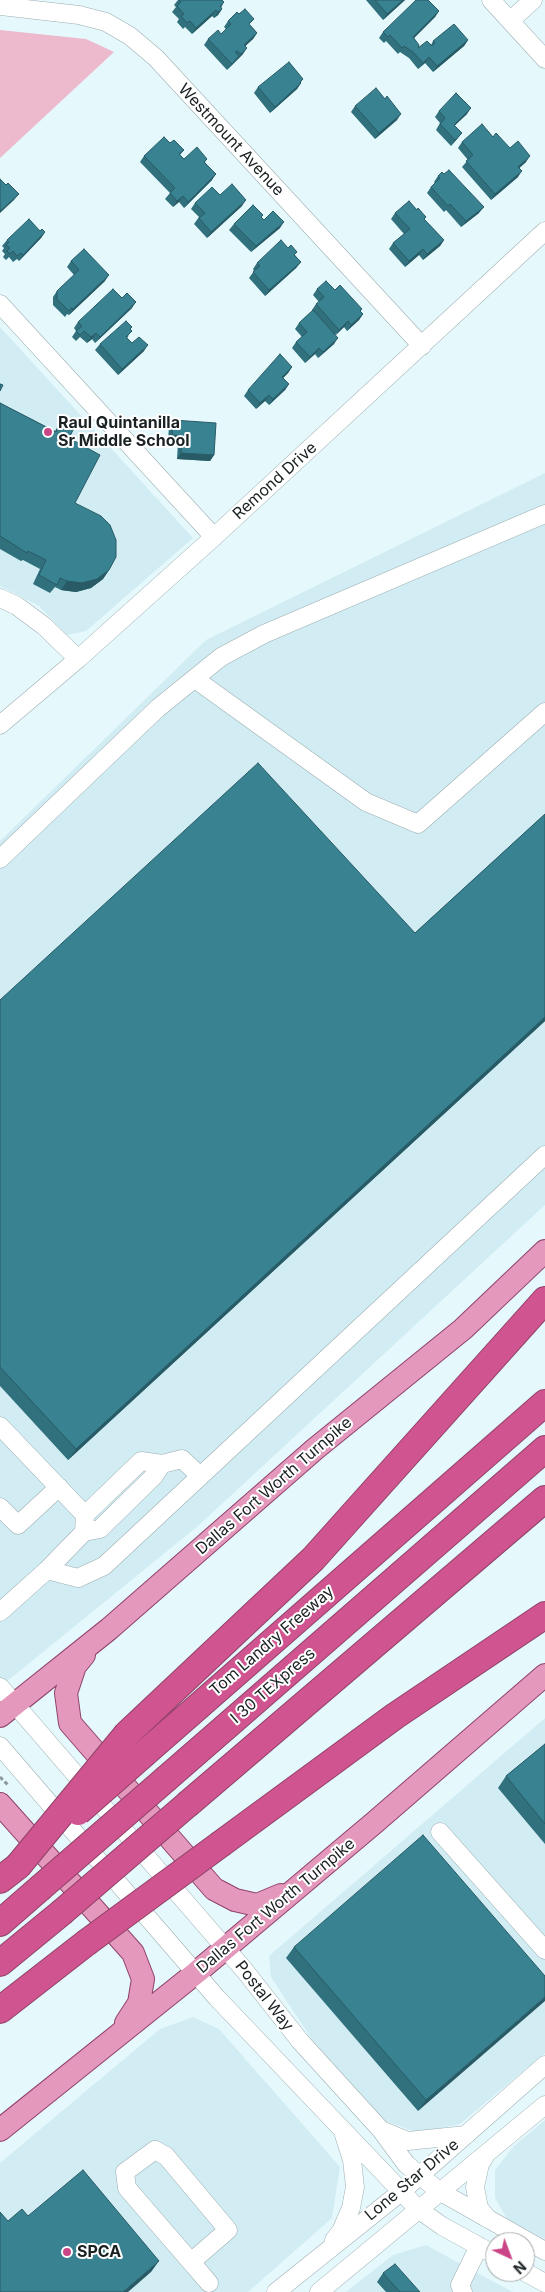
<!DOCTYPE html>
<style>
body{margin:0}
#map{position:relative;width:545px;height:2292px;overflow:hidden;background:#e5f8fc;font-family:Inter,sans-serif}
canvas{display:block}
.north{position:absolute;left:485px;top:2232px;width:50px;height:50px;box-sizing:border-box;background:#fff;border:1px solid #a3a6a7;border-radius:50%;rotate:137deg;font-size:14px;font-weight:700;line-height:20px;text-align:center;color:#1a2122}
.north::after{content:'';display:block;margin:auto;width:18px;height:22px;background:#ca4587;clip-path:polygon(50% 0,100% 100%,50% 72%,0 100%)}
</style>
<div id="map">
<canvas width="545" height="2292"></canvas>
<div class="north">N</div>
</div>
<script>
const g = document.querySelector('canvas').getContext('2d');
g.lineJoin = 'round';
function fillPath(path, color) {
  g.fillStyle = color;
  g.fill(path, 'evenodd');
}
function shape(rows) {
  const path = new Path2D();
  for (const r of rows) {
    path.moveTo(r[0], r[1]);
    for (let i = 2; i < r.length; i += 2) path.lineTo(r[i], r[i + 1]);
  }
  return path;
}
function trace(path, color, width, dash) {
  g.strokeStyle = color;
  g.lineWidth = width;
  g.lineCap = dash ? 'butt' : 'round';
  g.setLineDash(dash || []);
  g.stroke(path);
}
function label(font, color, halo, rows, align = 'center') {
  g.font = font + ' Inter,sans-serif';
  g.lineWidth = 4;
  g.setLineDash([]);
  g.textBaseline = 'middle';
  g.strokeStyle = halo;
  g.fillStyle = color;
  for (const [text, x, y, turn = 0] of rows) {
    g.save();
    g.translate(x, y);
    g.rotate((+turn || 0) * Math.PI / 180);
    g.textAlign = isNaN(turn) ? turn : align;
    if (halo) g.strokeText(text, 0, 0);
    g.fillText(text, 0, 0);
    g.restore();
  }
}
fillPath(shape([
 [0,327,193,538,86,631,67,635,39,606,0,586],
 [545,473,545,1205,198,1526,0,1687,0,841,206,640],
 [545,1718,545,2053,460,2124,419,2133,385,2121,313,2041,271,1977,269,1956],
 [193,2017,219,2029,340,2167,332,2218,248,2292,0,2292,0,2163,160,2029],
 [545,2120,545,2239,507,2219,495,2198,495,2170,514,2146],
 [426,2245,457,2262,513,2292,346,2292,393,2255]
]), '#d1edf3');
fillPath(shape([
 [0,30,86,39,114,52,0,158]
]), '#ecb9cd');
const minor = shape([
 [491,0,545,59],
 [0,6,79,15,106,22,130,36,156,58,422,346],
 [510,21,533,0],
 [0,304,214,537],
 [0,598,17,606,44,626,78,659],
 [195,679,366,802,418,824,545,712],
 [0,725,78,659,214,537,545,231],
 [0,859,158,708,221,657,264,634,545,514],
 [0,1426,85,1515],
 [162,1464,182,1459,200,1476],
 [0,1507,18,1525,59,1487],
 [47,1570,84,1532,100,1529,154,1476,162,1464,141,1461,85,1515,84,1532],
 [0,1612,47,1570,78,1578,104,1566,545,1155],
 [0,1687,245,1971,300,2041,381,2130,406,2164,439,2191,545,2251],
 [0,1746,217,1998,418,2209,442,2226,495,2255],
 [440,1832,545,1950],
 [381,2130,408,2141,466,2135],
 [485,2156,480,2164,475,2187,479,2208,488,2219],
 [334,2240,341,2231,351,2208,355,2187,352,2160,344,2135],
 [191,2262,228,2230,166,2156,155,2150,125,2172,127,2188,191,2262,209,2283],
 [525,2272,545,2283],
 [276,2292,401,2192,545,2065],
 [319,2292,545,2105],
 [463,2292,460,2285,479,2246]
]);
const major = shape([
 [84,1655,75,1666,66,1693,70,1723,214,1889,235,1900,257,1905,281,1895],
 [0,1716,109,1629,315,1449,463,1329,545,1251],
 [0,1804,133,1953,143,1979,139,2003,126,2023],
 [0,2130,197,1972,374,1823,545,1675]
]);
const highway = shape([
 [127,1734,313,1559,545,1300],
 [145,1753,545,1403],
 [167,1778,545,1449],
 [189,1803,545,1499],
 [222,1843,395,1716,545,1615],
 [0,1880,18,1866],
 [0,1923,39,1889],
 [0,1963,61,1913],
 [0,2010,86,1943]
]);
trace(minor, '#9cadb1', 19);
trace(major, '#904269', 24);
trace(highway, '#904269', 28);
trace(shape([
 [0,1777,9,1786]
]), '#8b999c', 3, [4, 2.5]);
trace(minor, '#fff', 18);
trace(major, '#e398bc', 22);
trace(highway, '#d0548f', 26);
const highwayBridge = shape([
 [78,1812,145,1753],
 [18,1866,127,1734],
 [39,1889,167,1778],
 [61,1913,189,1803],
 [86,1943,222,1843]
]);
trace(highwayBridge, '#904269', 28, []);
trace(highwayBridge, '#d0548f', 26);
fillPath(shape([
 [178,0,222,0,224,2,221,8,222,9,218,15,214,18,212,16,192,34,185,27,183,29,177,22,179,19,172,12,176,7,174,5],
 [366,0,405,0,383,20],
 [439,11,435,17,414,38,418,48,431,45,433,41,468,40,464,46,433,72,425,63,418,69,409,58,400,52,398,54,386,41,384,43,379,38,383,32],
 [228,21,250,25,257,33,253,39,245,46,243,54,227,70,204,45,208,39,221,34,226,29,224,27],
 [303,79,301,82,301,83,297,89,270,113,254,93,258,87],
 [355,106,397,120,375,139,351,112],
 [439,111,467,114,454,126,462,133,457,139,451,146,436,130,440,123,435,117],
 [493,137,510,148,526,162,519,168,518,177,491,200,462,167,468,160,458,148,462,142],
 [170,143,184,150,180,155,184,159,207,159,205,162,212,180,184,208,179,202,173,207,165,199,170,193,140,162,144,156],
 [438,176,479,213,461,227,446,210,444,212,427,193,431,187,435,183,434,182],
 [220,195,242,206,207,238,194,224,199,217,191,209,195,203],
 [395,213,424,219,444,240,440,246,423,260,419,255,405,267,389,249,393,243,404,234,391,219],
 [261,217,264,220,280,228,251,252,229,230,234,224],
 [40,231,45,232,41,238,19,261,17,259,13,262,9,257,6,260,3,257,5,254,2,251,4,248,2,246,7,240],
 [295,255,301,262,296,268,265,296,249,278,254,271,253,269,257,263],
 [71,261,105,281,69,315,67,314,65,317,53,305,53,297,57,291,74,275,67,267],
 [317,289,335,290,362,309,360,311,363,314,359,320,347,331,344,327,335,335,334,344,318,358,315,354,305,363,292,348,296,342,302,337,295,329,299,323,312,311,312,310,316,304,319,302,313,295],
 [132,308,95,343,92,339,87,343,80,337,76,341,72,337,76,331,74,328,78,322],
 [130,329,128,337,127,338,132,343,144,351,118,375,95,350,100,344],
 [292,367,288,373,283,378,289,384,285,390,269,405,265,401,256,409,244,396,248,390],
 [0,403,55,431,64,416,69,438,75,503,109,570,103,579,91,588,76,592,61,590,55,587,50,593,33,584,40,569,23,560,21,561,0,549],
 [173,420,214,455,210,461,177,459,178,442,168,441,169,426],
 [545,814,545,1021,68,1460,0,1386,0,1000,415,933],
 [545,1744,545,1844,498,1788,506,1776],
 [294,1947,545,1976,418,2111,286,1958],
 [383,2273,420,2292,386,2292,377,2282]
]), '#31707d');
fillPath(shape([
 [403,0,405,0,383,20,387,14],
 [222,9,218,15,214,18,218,12],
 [216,10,212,16,192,34,196,28],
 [439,11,435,17,409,43,413,37],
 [257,33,253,39,240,51,244,45],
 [468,40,464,46,433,72,437,66],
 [247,48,243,54,227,70,232,64],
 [429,57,425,63,418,69,423,63],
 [301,83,297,89,270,113,275,107],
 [471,108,467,114,449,131,454,125],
 [401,114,397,120,375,139,379,133],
 [462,133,457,139,451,146,455,140],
 [530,156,526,162,514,173,518,167],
 [522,171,518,177,491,200,495,194],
 [216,174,212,180,184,208,188,202],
 [19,194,14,200,0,213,0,211],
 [183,196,179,202,173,207,177,201],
 [246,200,242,206,207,238,211,232],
 [484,207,479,213,461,227,466,221],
 [284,222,280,228,251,252,256,246],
 [45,232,41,238,19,261,23,255],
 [444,240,440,246,423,260,427,254],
 [423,249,419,255,405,267,409,261],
 [301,262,296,268,265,296,269,290],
 [109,275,105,281,69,315,73,309],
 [136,302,132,308,95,343,100,337],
 [363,314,359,320,347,331,351,325],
 [348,321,344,327,335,336,339,330],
 [96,333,92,339,87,343,91,337],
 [338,338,334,344,318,358,323,352],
 [148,345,144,351,118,375,122,369],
 [319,348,315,354,305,363,310,357],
 [292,367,288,373,278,383,282,377],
 [289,384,285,390,269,405,273,399],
 [269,395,265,401,256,409,260,403],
 [172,435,182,436,178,442,168,441],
 [181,453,214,455,210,461,177,459],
 [109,570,103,579,91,588,76,592,61,590,67,581],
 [545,1017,545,1021,68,1460,76,1449],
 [545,1997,545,2001,418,2111,426,2100],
 [159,2261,151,2272,128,2292,123,2292]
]), '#285b66');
const building = shape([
 [179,0,222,0,224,2,220,6,222,9,218,12,216,10,196,28,190,21,187,23,181,16,184,14,177,6,181,2,179,0],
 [375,0,403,0,387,14,375,0],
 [416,0,428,0,439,11,413,37,419,45,418,48,427,41,432,46,435,43,433,41,454,24,468,40,437,66,429,57,423,63,413,52,404,46,402,48,390,35,388,37,383,32,416,0],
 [245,9,254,19,249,24,257,33,244,45,247,48,241,54,237,51,235,52,239,56,232,64,208,39,218,30,221,34,231,24,228,21,237,12,239,14,245,9],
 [289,62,303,79,300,82,301,83,275,107,258,87,289,62],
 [376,88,385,99,387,96,401,114,379,133,355,106,376,88],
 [456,93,471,108,454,125,462,133,455,140,440,124,445,118,439,111,456,93],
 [482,124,493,137,496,133,510,148,518,141,530,156,518,167,522,171,495,194,466,161,473,155,462,142,482,124],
 [164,137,170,143,174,140,184,150,179,154,184,159,197,147,207,159,204,162,216,174,188,202,183,196,177,201,170,193,175,188,144,156,164,137],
 [449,170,484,207,466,221,450,204,448,206,431,187,440,178,438,176,442,172,444,174,449,170],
 [0,179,6,185,8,183,19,194,0,211,0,179],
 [232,184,246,200,211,232,199,218,205,213,195,203,212,187,220,195,232,184],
 [409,201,417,210,418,208,426,217,424,219,444,240,427,254,423,249,409,261,393,243,410,229,395,213,409,201],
 [253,205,263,215,261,217,264,220,273,211,284,222,256,246,234,224,253,205],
 [29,219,40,231,42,229,45,232,23,255,21,253,17,256,13,251,10,254,7,251,10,248,6,245,9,242,7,240,29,219],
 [281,240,288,248,291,245,297,252,294,255,301,262,269,290,253,272,260,266,257,263,281,240],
 [84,249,109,275,73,309,71,308,69,311,57,299,57,291,79,270,71,261,84,249],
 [326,281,335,290,340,285,362,309,360,311,363,314,351,325,348,321,339,330,316,304,324,297,317,289,326,281],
 [113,289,122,298,127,293,136,302,100,337,96,333,91,337,84,331,80,335,76,331,82,326,78,322,113,289],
 [313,310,338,338,323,352,319,348,310,357,296,342,307,332,299,323,313,310],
 [126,321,132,327,130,329,132,331,126,337,132,343,139,337,148,345,122,369,100,344,126,321],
 [280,354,292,367,282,377,289,384,273,399,269,395,260,403,248,390,280,354],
 [0,384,3,385,0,391,0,384],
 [0,403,56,432,64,416,77,422,69,438,100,455,75,503,101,516,110,525,116,540,116,557,109,570,97,579,82,583,67,581,60,578,57,585,39,575,46,560,28,551,27,553,0,536,0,403],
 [173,420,216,423,214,455,181,453,182,436,172,435,173,420],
 [258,763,415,933,545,814,545,1017,76,1449,0,1367,0,1000,258,763],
 [545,1744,545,1824,506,1776,545,1744],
 [423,1835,545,1976,545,1997,426,2100,294,1947,423,1835],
 [83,2170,159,2261,123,2292,0,2292,0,2212,8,2221,22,2209,28,2216,83,2170],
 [395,2264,420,2292,400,2292,383,2273,395,2264]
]);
fillPath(building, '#398291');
trace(building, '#285b66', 1);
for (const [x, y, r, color] of [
 [48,432,5,"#ca4587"],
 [67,2252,5,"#ca4587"]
]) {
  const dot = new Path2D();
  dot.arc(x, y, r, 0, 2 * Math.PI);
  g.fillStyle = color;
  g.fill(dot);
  trace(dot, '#fff', 2);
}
label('16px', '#1a2122', '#fff', [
 ["Westmount Avenue",231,140,47],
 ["Remond Drive",275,481,-42],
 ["Dallas Fort Worth Turnpike",274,1486,-41],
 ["Tom Landry Freeway",272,1641,-41],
 ["I 30 TEXpress",273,1686,-41],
 ["Dallas Fort Worth Turnpike",276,1906,-40],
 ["Postal Way",264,1996,52],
 ["Lone Star Drive",412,2180,-40]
]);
label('bold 16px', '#1a2122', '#fff', [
 ["Raul Quintanilla",58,423],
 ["Sr Middle School",58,441],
 ["SPCA",77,2252]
], 'left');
</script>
